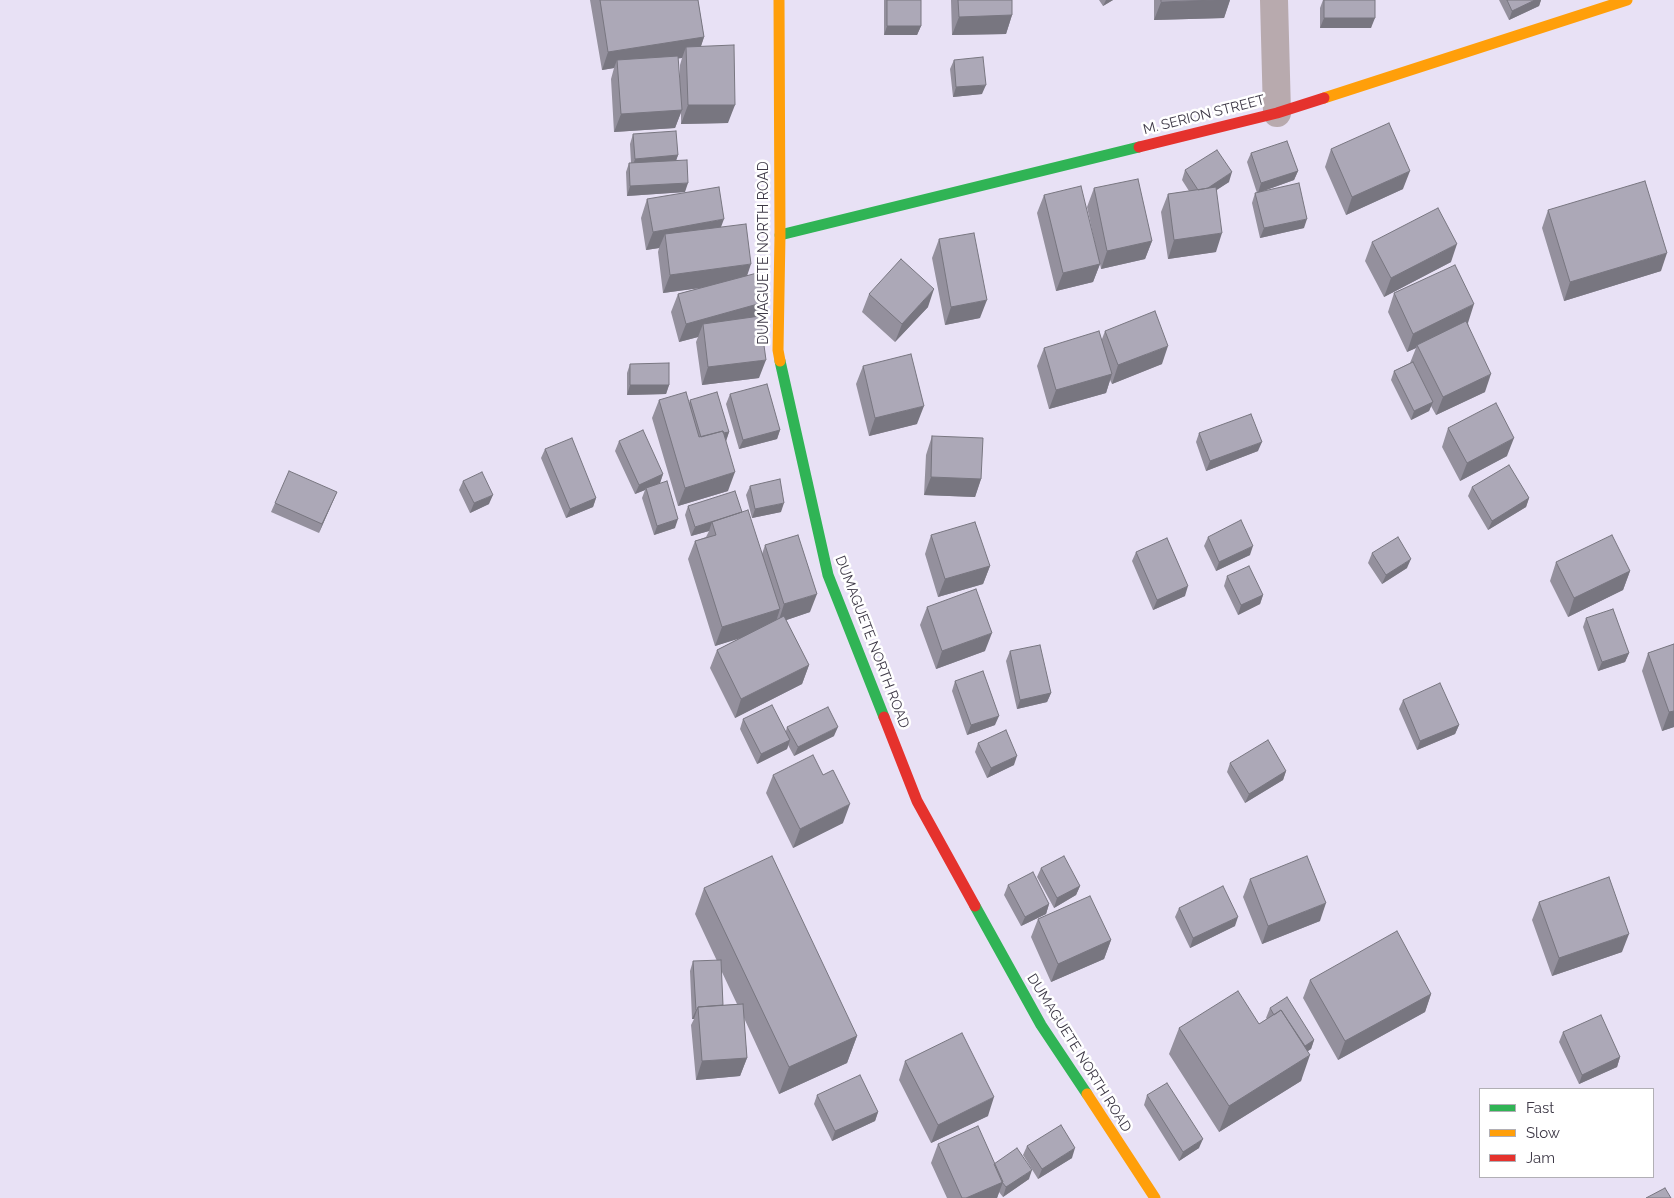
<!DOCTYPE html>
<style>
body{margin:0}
#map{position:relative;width:1674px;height:1198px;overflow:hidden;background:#e8e1f5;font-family:Raleway,sans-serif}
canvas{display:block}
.legend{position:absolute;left:1479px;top:1088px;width:175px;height:90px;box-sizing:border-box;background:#fff;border:1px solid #b1afb5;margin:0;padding:6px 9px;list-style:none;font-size:15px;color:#3d3846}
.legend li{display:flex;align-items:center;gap:10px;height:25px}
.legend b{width:25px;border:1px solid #b1afb5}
</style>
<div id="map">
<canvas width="1674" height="1198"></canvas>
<ul class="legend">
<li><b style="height:6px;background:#30b455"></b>Fast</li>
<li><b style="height:6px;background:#ff9f0a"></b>Slow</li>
<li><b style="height:6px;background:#e5322d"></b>Jam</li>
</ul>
</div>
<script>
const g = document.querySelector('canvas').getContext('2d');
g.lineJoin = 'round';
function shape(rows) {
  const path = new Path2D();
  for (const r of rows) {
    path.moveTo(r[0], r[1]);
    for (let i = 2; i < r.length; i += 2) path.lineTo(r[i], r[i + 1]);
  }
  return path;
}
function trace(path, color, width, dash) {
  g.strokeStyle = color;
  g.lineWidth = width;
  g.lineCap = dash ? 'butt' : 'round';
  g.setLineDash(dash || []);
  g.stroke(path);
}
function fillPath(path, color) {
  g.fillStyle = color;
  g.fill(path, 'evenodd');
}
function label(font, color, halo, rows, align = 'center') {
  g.font = font + ' Raleway,sans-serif';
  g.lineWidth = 5;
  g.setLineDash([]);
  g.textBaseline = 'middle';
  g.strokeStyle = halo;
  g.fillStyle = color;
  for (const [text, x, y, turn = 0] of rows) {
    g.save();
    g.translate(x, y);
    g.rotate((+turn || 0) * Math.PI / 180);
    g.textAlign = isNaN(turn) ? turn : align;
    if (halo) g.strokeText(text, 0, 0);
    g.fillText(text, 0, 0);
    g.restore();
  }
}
trace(shape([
 [1274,0,1277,113]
]), '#b8aaae', 28);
trace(shape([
 [780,235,1139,147],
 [780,361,828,575,884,717],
 [975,906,1041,1025,1087,1094]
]), '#30b455', 11);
trace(shape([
 [779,0,780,235,778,350,780,361],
 [1324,98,1627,0],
 [1087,1094,1155,1198]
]), '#ff9f0a', 11);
trace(shape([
 [1139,147,1277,113,1324,98],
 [884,717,917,801,975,906]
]), '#e5322d', 11);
fillPath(shape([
 [590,0,698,0,704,37,701,46,728,123,681,124,681,112,675,128,614,132,611,79,614,68,602,70],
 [678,58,682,58,680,65,680,94],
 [884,0,921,0,921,26,917,35,884,35],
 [951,0,1012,0,1012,15,1006,34,952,35],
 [1099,0,1113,0,1103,6],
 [1154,0,1230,0,1224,18,1154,20],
 [1323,0,1375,0,1371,28,1320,28,1320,8],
 [1499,0,1541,0,1539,6,1509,20],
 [954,60,982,94,953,97,950,69],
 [633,134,678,155,676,160,685,192,627,196,626,172,629,163,631,163,630,144],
 [1331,149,1403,189,1346,215,1325,167],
 [1251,153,1298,171,1294,180,1260,192,1304,228,1260,238,1252,203,1255,193,1257,193,1247,162],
 [1185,170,1229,182,1216,190,1216,252,1168,259,1161,212,1168,194,1189,191,1182,180],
 [1094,188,1152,241,1145,259,1101,269,1100,264,1093,282,1056,291,1037,213,1044,195,1097,253,1087,207],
 [647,199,721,227,747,275,765,302,760,316,759,378,702,385,696,342,698,337,679,342,671,312,678,294,699,288,663,293,658,252,659,248,646,250,641,218],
 [1548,210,1661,271,1564,301,1542,228],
 [939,239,980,318,945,325,932,258],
 [1372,242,1451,262,1384,297,1365,261],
 [1394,293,1468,323,1485,392,1436,415,1431,406,1429,411,1411,420,1391,380,1394,371,1410,363,1416,348,1407,352,1388,312],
 [869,294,928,307,895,342,862,312],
 [1105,331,1162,364,1112,384,1110,380,1106,393,1049,409,1037,366,1044,348,1102,339],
 [630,364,669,385,666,394,627,395,627,373],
 [863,366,917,424,869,436,856,384],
 [730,394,780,430,777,439,739,449,726,404],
 [659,400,689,403,690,400,729,432,726,441,728,491,678,506,652,418],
 [1448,428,1507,456,1460,481,1442,447],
 [1199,433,1258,451,1206,471,1196,442],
 [932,436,981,479,975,497,924,495,926,455],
 [619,441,663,474,660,483,656,485,675,528,654,535,642,498,645,490,635,494,615,451],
 [545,449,596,498,593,507,566,518,541,458],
 [463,481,489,504,470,513,459,490],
 [750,486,781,512,752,518,746,495],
 [1472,487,1529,498,1526,507,1488,530,1468,496],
 [337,492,319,533,271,512,275,503],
 [688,506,742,512,762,554,765,545,810,612,786,620,809,665,802,684,735,718,710,668,717,650,742,637,715,646,688,559,695,541,706,537,709,531,691,536,685,515],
 [931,535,990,566,983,584,938,597,925,554],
 [1208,537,1250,555,1216,571,1204,546],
 [1136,552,1185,596,1153,610,1132,561],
 [1372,553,1407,568,1382,584,1368,563],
 [1556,562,1630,571,1623,590,1568,617,1550,581],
 [1227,576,1263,595,1260,604,1238,615,1224,586],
 [927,607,985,651,936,669,920,625],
 [1586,618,1629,653,1625,662,1598,671,1583,627],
 [1674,644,1674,727,1662,731,1642,671,1648,653],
 [1010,651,1051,693,1047,702,1017,709,1006,661],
 [955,681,995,725,967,735,952,691],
 [1403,700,1459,725,1455,734,1417,750,1399,709],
 [743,719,786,731,787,727,834,736,794,756,788,745,787,749,757,764,740,729],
 [978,743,1014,765,987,778,975,752],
 [1230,763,1286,771,1283,780,1245,803,1227,772],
 [773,775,843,823,793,848,766,793],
 [1041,868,1080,886,1076,895,1054,908,1037,877],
 [1250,879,1320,921,1262,944,1243,897],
 [1008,885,1049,904,1046,914,1021,926,1004,895],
 [704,888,857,1036,847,1063,779,1094,744,1018,747,1058,740,1076,696,1080,691,1025,694,1019,692,1019,690,971,693,961,717,961,695,914],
 [721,970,737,1004,723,1005],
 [1539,902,1622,952,1552,976,1532,920],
 [1179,908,1235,926,1190,948,1175,917],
 [1038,919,1111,940,1104,959,1051,982,1031,937],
 [1310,980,1431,994,1425,1012,1338,1060,1303,998],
 [1270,1008,1314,1040,1311,1049,1308,1051,1301,1081,1219,1132,1169,1054,1179,1028,1259,1024,1267,1019,1266,1018],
 [1563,1032,1620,1057,1617,1067,1579,1084,1559,1042],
 [905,1061,988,1116,931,1143,899,1080],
 [817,1095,878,1112,875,1121,832,1141,814,1104],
 [1147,1095,1199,1148,1179,1161,1144,1105],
 [938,1144,994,1164,1029,1179,1003,1197,999,1192,997,1198,947,1198,931,1163],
 [1027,1146,1072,1158,1038,1179,1023,1155]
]), '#94909d');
fillPath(shape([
 [1106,0,1113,0,1103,6],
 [1217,0,1230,0,1224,18,1154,20,1161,2],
 [1535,0,1541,0,1539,6,1509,20,1512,11],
 [1012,15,1006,34,952,35,959,17],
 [1324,18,1375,18,1371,28,1320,28],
 [887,26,921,26,917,35,884,35],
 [704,37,698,55,686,47,682,58,618,68,617,60,614,68,602,70,608,52],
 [986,85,982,94,953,97,956,87],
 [688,105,735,105,728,123,681,124],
 [682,110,675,128,614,132,621,114],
 [678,155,675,164,632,168,635,159],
 [1298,171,1294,180,1258,193,1261,183],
 [1410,171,1403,189,1346,215,1352,197],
 [1232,172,1229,182,1197,203,1200,193],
 [688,183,685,192,627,196,630,186],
 [724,219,717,238,665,234,659,248,646,250,653,232],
 [1307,219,1304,228,1260,238,1264,228],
 [1222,233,1216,252,1168,259,1174,240],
 [1152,241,1145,259,1101,269,1107,251],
 [1457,244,1451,262,1384,297,1391,278],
 [1667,253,1661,271,1564,301,1570,282],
 [751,264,745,282,663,293,670,275],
 [1100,264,1093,282,1056,291,1063,273],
 [934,289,928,307,895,342,902,324],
 [987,300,980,318,945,325,951,307],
 [765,302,758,321,703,324,698,337,679,342,686,324],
 [1474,304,1468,323,1418,347,1417,345,1416,348,1407,352,1413,334],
 [1168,346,1162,364,1112,384,1118,365],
 [766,360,759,378,702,385,708,367],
 [1112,374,1106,393,1049,409,1056,390],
 [1491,374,1485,392,1436,415,1443,397],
 [630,385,669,385,666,394,627,395],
 [1433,402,1429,411,1411,420,1414,411],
 [924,406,917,424,869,436,875,418],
 [780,430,777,439,739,449,743,440],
 [729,432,726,441,702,440],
 [1514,438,1507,456,1460,481,1467,463],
 [1262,442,1258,451,1206,471,1210,461],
 [735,472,728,491,678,506,685,488],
 [663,474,660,483,646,489,646,488,645,490,635,494,639,485],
 [931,477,981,479,975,497,924,495],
 [337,492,333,501,319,533,322,524],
 [493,495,489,504,470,513,474,503],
 [596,498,593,507,566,518,570,509],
 [1529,498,1526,507,1488,530,1492,521],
 [784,503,781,512,752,518,755,509],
 [742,512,712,522,709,531,691,536,695,527],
 [678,519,675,528,654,535,657,526],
 [1253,546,1250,555,1216,571,1219,562],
 [1411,559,1407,568,1382,584,1386,575],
 [990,566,983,584,938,597,945,579],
 [1630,571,1623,590,1568,617,1574,598],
 [1188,586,1185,596,1153,610,1157,600],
 [817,594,810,612,778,623,784,604],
 [1263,595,1260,604,1238,615,1241,605],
 [780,609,774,628,715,646,722,627],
 [992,633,985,651,936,669,942,651],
 [1629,653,1625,662,1598,671,1602,662],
 [809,665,802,684,735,718,741,699],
 [1051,693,1047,702,1017,709,1020,700],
 [1674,711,1674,727,1662,731,1669,712],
 [999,716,995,725,967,735,971,725],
 [1459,725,1455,734,1417,750,1420,741],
 [838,727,834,736,794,756,798,747],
 [790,740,787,749,757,764,761,754],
 [1017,756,1014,765,987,778,991,768],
 [1286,771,1283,780,1245,803,1249,794],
 [850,804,843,823,793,848,800,829],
 [1080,886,1076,895,1054,908,1057,898],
 [1326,903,1320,921,1262,944,1268,926],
 [1049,904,1046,914,1021,926,1025,917],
 [1238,917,1235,926,1190,948,1193,938],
 [1629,934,1622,952,1552,976,1559,958],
 [1111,940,1104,959,1051,982,1058,964],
 [1431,994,1425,1012,1338,1060,1345,1041],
 [696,1010,697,1010,694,1019,692,1019],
 [857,1036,847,1063,779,1094,789,1067],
 [1314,1040,1311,1049,1294,1060,1297,1051],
 [1310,1055,1301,1081,1219,1132,1229,1106],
 [1620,1057,1617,1067,1579,1084,1582,1075],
 [747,1058,740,1076,696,1080,702,1061],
 [994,1097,988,1116,931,1143,938,1125],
 [878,1112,875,1121,832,1141,835,1131],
 [1203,1139,1199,1148,1179,1161,1183,1152],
 [1075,1148,1072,1158,1038,1179,1042,1169],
 [1032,1170,1029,1179,1003,1197,1006,1187],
 [1003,1182,997,1198,966,1198]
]), '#787680');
const building = shape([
 [600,0,698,0,704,37,608,52,600,0],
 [887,0,921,0,921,26,887,26,887,0],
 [958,0,1012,0,1012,15,959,17,958,0],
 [1161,0,1217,0,1161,2,1161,0],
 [1324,0,1375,0,1375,18,1324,18,1324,0],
 [1507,0,1535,0,1512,11,1507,0],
 [734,45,735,105,688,105,686,47,734,45],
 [678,56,682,110,621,114,617,60,678,56],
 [983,57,986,85,956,87,954,60,983,57],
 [1389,123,1410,171,1352,197,1331,149,1389,123],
 [676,131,678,155,635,159,633,134,676,131],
 [1287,141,1298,171,1261,183,1251,153,1287,141],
 [1217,150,1232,172,1208,188,1198,190,1185,170,1217,150],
 [687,160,688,183,630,186,629,163,687,160],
 [1138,179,1152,241,1107,251,1094,188,1138,179],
 [1645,181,1667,253,1570,282,1548,210,1645,181],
 [1299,183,1307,219,1264,228,1255,193,1299,183],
 [1081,186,1100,264,1063,273,1044,195,1081,186],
 [719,187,724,219,653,232,647,199,719,187],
 [1216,187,1222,233,1174,240,1168,194,1216,187],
 [1438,208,1457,244,1391,278,1372,242,1438,208],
 [746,224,751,264,670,275,665,234,746,224],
 [974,233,987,300,951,307,939,239,974,233],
 [901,259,934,289,902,324,869,294,901,259],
 [1455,265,1474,304,1413,334,1394,293,1455,265],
 [757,273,765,302,686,324,678,294,757,273],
 [1155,311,1168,346,1118,365,1105,331,1155,311],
 [760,316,766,360,708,367,703,324,760,316],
 [1466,321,1491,374,1443,397,1417,345,1466,321],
 [1099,331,1112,374,1056,390,1044,348,1099,331],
 [911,354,924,406,875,418,863,366,911,354],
 [1413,362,1433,402,1414,411,1394,371,1413,362],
 [669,363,669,385,630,385,630,364,669,363],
 [767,384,780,430,743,440,730,394,767,384],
 [686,392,699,437,723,431,735,472,685,488,659,400,686,392],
 [717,392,729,432,723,433,723,431,701,437,690,400,717,392],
 [1496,403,1514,438,1467,463,1448,428,1496,403],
 [1251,414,1262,442,1210,461,1199,433,1251,414],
 [643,430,663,474,639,485,619,441,643,430],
 [932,436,983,438,981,479,931,477,932,436],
 [572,438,596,498,570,509,545,449,572,438],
 [1509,465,1529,498,1492,521,1472,487,1509,465],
 [289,471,337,492,322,524,275,503,289,471],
 [482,472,493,495,474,503,463,481,482,472],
 [780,479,784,503,755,509,750,486,780,479],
 [667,481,678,519,657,526,646,488,667,481],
 [735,491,742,512,695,527,688,506,735,491],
 [748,510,780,609,722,627,695,541,716,535,712,522,748,510],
 [1241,520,1253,546,1219,562,1208,537,1241,520],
 [975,522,990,566,945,579,931,535,975,522],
 [798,535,817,594,784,604,765,545,798,535],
 [1612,535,1630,571,1574,598,1556,562,1612,535],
 [1398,537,1411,559,1386,575,1372,553,1398,537],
 [1167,538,1188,586,1157,600,1136,552,1167,538],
 [1249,566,1263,595,1241,605,1227,576,1249,566],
 [976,589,992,633,942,651,927,607,976,589],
 [1613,609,1629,653,1602,662,1586,618,1613,609],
 [784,616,809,665,741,699,717,650,784,616],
 [1674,644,1674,711,1669,712,1648,653,1674,644],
 [1040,645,1051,693,1020,700,1010,651,1040,645],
 [983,671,999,716,971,725,955,681,983,671],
 [1440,683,1459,725,1420,741,1403,700,1440,683],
 [772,705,790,740,761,754,743,719,772,705],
 [828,707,838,727,798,747,787,727,828,707],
 [1006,730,1017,756,991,768,978,743,1006,730],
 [1268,740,1286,771,1249,794,1230,763,1268,740],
 [813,755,823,775,833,770,850,804,800,829,773,775,813,755],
 [772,856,857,1036,789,1067,704,888,772,856],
 [1064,856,1080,886,1057,898,1041,868,1064,856],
 [1307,856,1326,903,1268,926,1250,879,1307,856],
 [1033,872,1049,904,1025,917,1008,885,1033,872],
 [1609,877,1629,934,1559,958,1539,902,1609,877],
 [1223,886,1238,917,1193,938,1179,908,1223,886],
 [1090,896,1111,940,1058,964,1038,919,1090,896],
 [1397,931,1431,994,1345,1041,1310,980,1397,931],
 [721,960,723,1005,698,1007,697,1010,696,1010,693,961,721,960],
 [1238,991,1259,1024,1281,1010,1310,1055,1229,1106,1179,1028,1238,991],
 [1287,997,1314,1040,1305,1046,1281,1010,1274,1015,1270,1008,1287,997],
 [743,1004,747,1058,702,1061,698,1007,743,1004],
 [1601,1015,1620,1057,1582,1075,1563,1032,1601,1015],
 [962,1033,994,1097,938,1125,905,1061,962,1033],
 [860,1075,878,1112,835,1131,817,1095,860,1075],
 [1167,1083,1203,1139,1183,1152,1147,1095,1167,1083],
 [1061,1125,1075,1148,1042,1169,1027,1146,1061,1125],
 [978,1126,1003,1182,966,1198,962,1198,938,1144,978,1126],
 [1017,1148,1032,1170,1006,1187,1002,1182,994,1164,1017,1148],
 [1665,1188,1671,1198,1646,1198,1665,1188]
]);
fillPath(building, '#aca8b7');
trace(building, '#787680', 1);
label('14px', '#3d3846', '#fff', [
 ["M. SERION STREET",1204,115,-14],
 ["DUMAGUETE NORTH ROAD",764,253,-90],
 ["DUMAGUETE NORTH ROAD",872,642,69],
 ["DUMAGUETE NORTH ROAD",1079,1053,58]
]);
</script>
